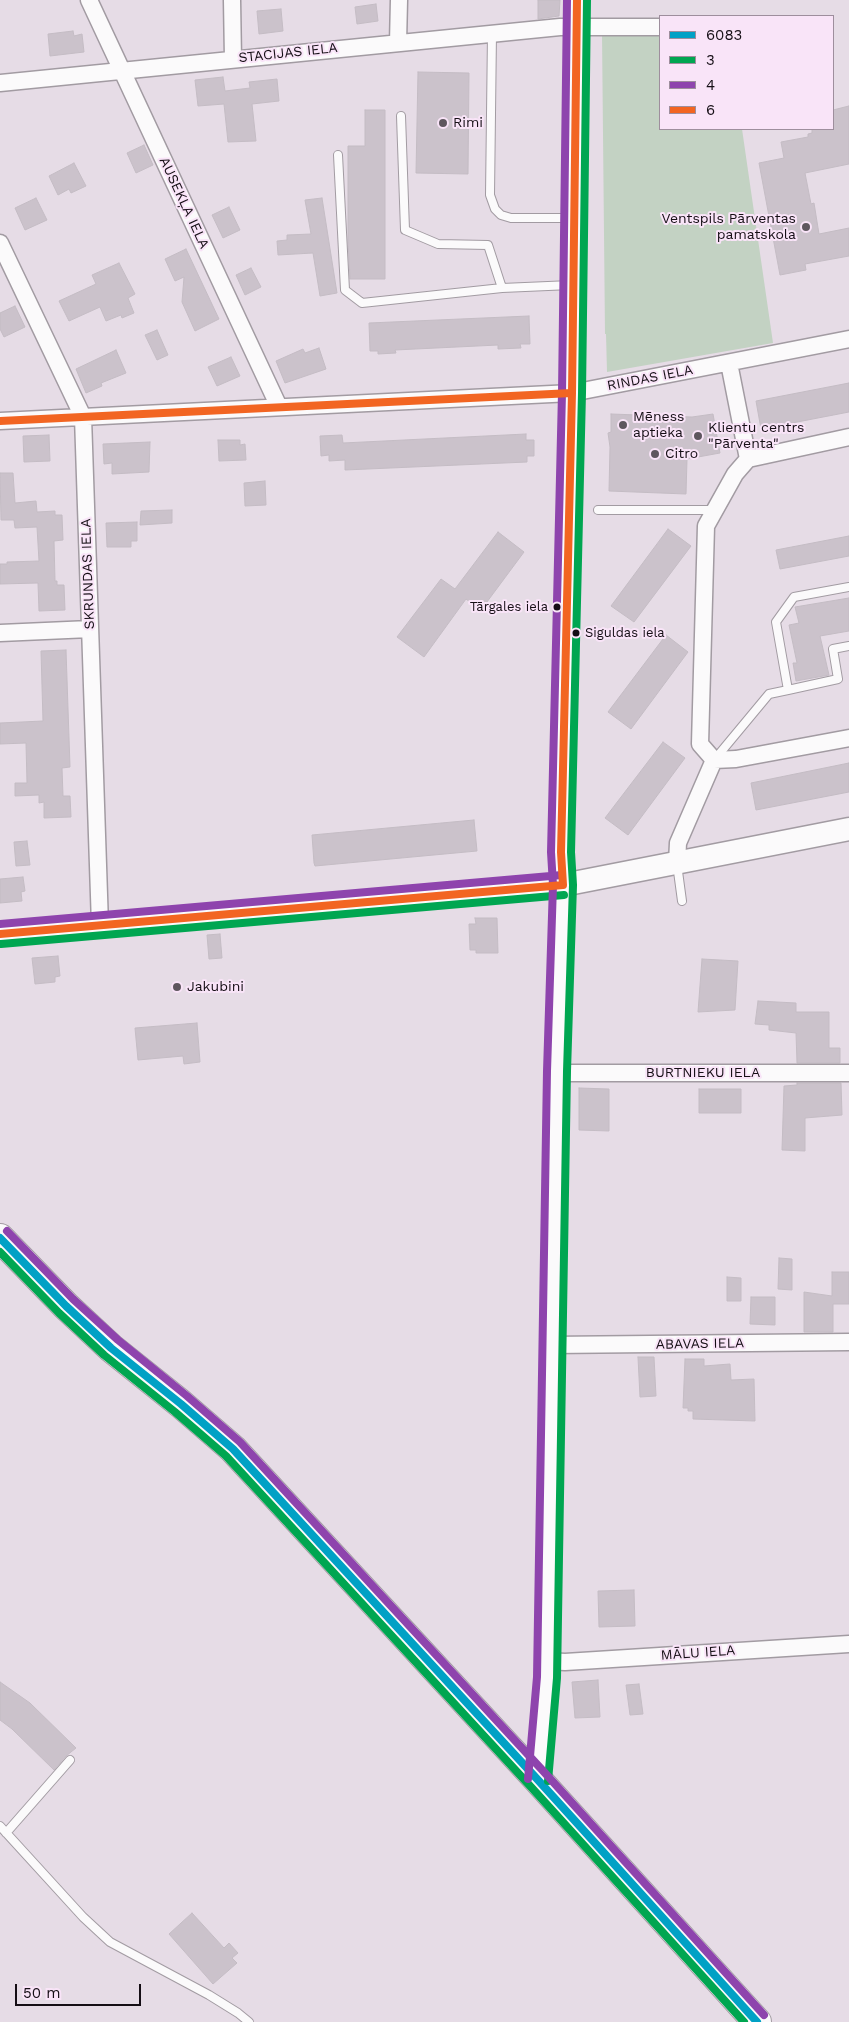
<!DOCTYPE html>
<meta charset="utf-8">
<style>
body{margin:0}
#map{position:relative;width:849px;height:2022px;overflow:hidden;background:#e6dce6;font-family:"Work Sans",sans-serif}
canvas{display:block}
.legend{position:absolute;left:659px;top:15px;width:175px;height:115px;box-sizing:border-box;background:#f9e4f8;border:1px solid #9e8e9d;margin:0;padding:6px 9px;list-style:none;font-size:15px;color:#150e15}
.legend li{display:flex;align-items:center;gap:10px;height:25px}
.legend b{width:25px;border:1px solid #9e8e9d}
.scale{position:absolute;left:15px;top:1984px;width:126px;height:22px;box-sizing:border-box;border:2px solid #150e15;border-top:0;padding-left:6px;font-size:15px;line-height:18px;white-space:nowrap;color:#150e15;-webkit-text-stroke:4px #f9e4f8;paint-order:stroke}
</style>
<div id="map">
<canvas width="849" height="2022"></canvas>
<ul class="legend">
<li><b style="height:6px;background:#01a1c5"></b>6083</li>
<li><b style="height:6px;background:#00a651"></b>3</li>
<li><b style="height:6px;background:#8e44ad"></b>4</li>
<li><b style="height:6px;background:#f26522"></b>6</li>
</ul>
<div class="scale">50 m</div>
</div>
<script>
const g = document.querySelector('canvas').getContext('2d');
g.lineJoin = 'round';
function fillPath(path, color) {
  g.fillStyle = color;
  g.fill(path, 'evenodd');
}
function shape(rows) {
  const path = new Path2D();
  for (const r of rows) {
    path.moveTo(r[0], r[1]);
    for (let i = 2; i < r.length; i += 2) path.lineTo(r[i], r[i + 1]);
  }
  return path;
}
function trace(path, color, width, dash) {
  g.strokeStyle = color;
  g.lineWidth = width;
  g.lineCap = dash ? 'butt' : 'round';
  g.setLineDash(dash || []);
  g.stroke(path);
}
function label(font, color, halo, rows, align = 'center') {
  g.font = font + ' "Work Sans",sans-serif';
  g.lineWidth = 4;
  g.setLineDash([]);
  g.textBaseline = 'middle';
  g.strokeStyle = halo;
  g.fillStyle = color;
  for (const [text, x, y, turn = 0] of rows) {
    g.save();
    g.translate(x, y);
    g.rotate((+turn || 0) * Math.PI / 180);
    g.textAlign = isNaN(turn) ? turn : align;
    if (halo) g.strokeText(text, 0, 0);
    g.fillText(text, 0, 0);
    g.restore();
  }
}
fillPath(shape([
 [660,33,660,129,742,129,773,343,607,372,606,334,605,334,602,34]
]), '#c3d2c3');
const building = shape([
 [538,0,560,0,559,16,538,19,538,0],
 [376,4,378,21,357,24,355,7,376,4],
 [281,9,283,31,259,34,257,11,281,9],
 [73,31,74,36,82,34,84,52,50,56,48,34,73,31],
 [418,72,469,73,468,174,416,173,418,72],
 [223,77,225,91,250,88,249,82,277,79,279,101,252,104,256,141,228,142,224,104,198,106,195,80,223,77],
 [849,106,849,164,805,173,811,204,814,203,819,234,849,228,849,256,805,264,806,270,780,275,759,163,784,158,781,142,808,137,808,134,812,133,812,129,833,129,833,110,849,106],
 [365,110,385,110,385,279,350,279,348,240,348,146,365,146,365,110],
 [144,145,153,165,136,173,127,153,144,145],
 [74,163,86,186,71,193,69,189,58,195,49,176,74,163],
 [36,198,47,220,25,230,15,208,36,198],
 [322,198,337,293,320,296,313,253,278,255,277,241,287,240,287,235,311,234,305,200,322,198],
 [229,207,240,230,223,238,212,215,229,207],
 [186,249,219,319,195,331,182,302,184,277,175,281,165,259,186,249],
 [119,263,135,294,128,298,134,313,122,318,121,315,106,321,100,307,69,321,59,301,96,284,92,275,119,263],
 [251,268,261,287,245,295,236,275,251,268],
 [15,306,25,327,4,337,0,329,0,313,15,306],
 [529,316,530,344,520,344,521,348,498,349,498,345,395,350,396,353,378,354,378,351,370,351,369,323,529,316],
 [157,330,168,355,157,360,145,335,157,330],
 [319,348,326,369,285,383,276,361,303,349,305,353,319,348],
 [116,350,126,373,101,383,102,386,86,393,76,369,116,350],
 [231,357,240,376,217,386,208,367,231,357],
 [849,383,849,412,761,429,756,401,849,383],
 [611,414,692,417,713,414,720,453,687,459,686,494,609,491,610,447,608,433,611,432,611,414],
 [526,434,526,440,534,440,534,456,527,456,527,462,345,470,345,460,329,461,329,455,321,456,320,436,342,435,343,443,526,434],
 [49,435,50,461,24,462,23,436,49,435],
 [218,440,240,440,240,445,245,444,246,460,219,461,218,440],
 [150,442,149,472,112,474,112,463,104,464,103,444,150,442],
 [0,473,13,473,15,503,36,501,37,512,55,511,55,515,62,515,63,540,54,541,55,581,57,581,57,585,64,585,65,610,39,611,38,583,0,584,0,564,7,564,7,562,39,561,37,527,15,528,14,520,1,520,0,473],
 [265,481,266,505,245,506,244,483,265,481],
 [172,510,172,523,140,525,141,511,172,510],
 [137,522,137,541,131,541,131,547,107,547,106,523,137,522],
 [668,529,691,546,634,622,611,606,668,529],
 [498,532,524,552,481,610,466,599,424,657,397,637,441,579,455,589,498,532],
 [849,536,849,556,780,569,776,550,849,536],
 [849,598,849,631,820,636,829,675,796,681,793,663,797,663,789,625,799,623,795,607,849,598],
 [666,635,688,652,631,729,608,712,666,635],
 [66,650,70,767,62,768,63,796,70,796,71,817,44,818,44,802,39,803,39,795,15,796,15,783,27,783,26,743,0,744,0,723,43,721,41,651,66,650],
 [663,742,685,758,628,835,605,818,663,742],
 [849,763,849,792,756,810,751,783,849,763],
 [474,820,477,851,315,866,314,863,312,835,474,820],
 [27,841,30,865,16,866,14,842,27,841],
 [23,877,25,891,21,892,22,901,0,903,0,879,23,877],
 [475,918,497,918,498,953,476,953,476,950,470,950,469,924,476,924,475,918],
 [220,934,222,958,209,959,207,935,220,934],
 [58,956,60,976,55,977,55,982,35,984,32,958,58,956],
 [702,959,738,961,735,1010,698,1012,702,959],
 [758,1001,796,1003,796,1012,829,1012,829,1048,840,1048,840,1063,797,1063,796,1033,769,1030,769,1025,755,1024,758,1001],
 [197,1023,200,1062,184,1064,183,1056,138,1060,135,1028,197,1023],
 [797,1083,841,1083,842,1115,805,1118,805,1151,782,1150,784,1086,797,1085,797,1083],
 [579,1088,609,1089,609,1131,579,1130,579,1088],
 [699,1089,741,1089,741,1113,699,1113,699,1089],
 [779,1258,792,1259,792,1290,778,1289,779,1258],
 [832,1272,849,1272,849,1304,833,1304,833,1332,804,1332,804,1292,832,1296,832,1272],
 [727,1277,741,1278,741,1301,727,1301,727,1277],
 [751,1297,775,1297,775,1325,750,1324,751,1297],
 [638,1357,654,1357,656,1396,640,1397,638,1357],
 [685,1359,704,1359,704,1366,730,1364,731,1380,754,1379,755,1421,693,1419,693,1411,688,1411,688,1408,683,1408,685,1359],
 [634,1590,635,1626,599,1627,598,1591,634,1590],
 [598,1680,600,1717,575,1718,572,1682,598,1680],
 [0,1682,30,1703,76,1748,66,1756,54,1770,12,1729,0,1720,0,1682],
 [639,1684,643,1714,630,1715,626,1685,639,1684],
 [192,1913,224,1948,229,1943,238,1953,232,1958,237,1963,213,1984,169,1934,192,1913]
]);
fillPath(building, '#cbc2cb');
trace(building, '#c4bcc4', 1);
const lane = shape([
 [492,33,490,195,495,209,501,215,511,218,573,218],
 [401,116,405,230,438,244,488,245,502,288],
 [338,155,345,290,362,303,502,288,571,285],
 [598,510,715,510],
 [788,690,838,679,833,649,849,646],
 [715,759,769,694,788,690,776,622,794,597,849,587],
 [677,864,682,901],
 [0,1826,83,1917,110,1942,209,1995,238,2013,249,2022],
 [6,1833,70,1760]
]);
const street = shape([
 [89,0,279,407],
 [232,0,233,59],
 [398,43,399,0],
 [0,83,560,27,660,27],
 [0,243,83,417,100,925],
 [729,363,748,459],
 [0,421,572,393,849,339],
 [0,633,90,629],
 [714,760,700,744,706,526,735,474,748,459,849,437],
 [677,863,678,843,714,760,736,759,849,738],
 [0,934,563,885],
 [557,1071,567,1073,849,1073],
 [551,1345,849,1342],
 [547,1661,565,1662,849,1644]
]);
const secondary = shape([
 [563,885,849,829],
 [538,1780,547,1678,557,1071,563,885,561,852,572,393,577,0]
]);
const highway = shape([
 [0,1238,66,1306,111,1348,181,1404,233,1449,538,1780,757,2022]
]);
trace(lane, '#a29ba2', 10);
trace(street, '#a29ba2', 19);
trace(secondary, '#a29ba2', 25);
trace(highway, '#a29ba2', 30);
trace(lane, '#fbfafb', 8);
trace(street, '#fbfafb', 16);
trace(secondary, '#fbfafb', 22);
trace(highway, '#fbfafb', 28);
trace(shape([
 [0,1238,66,1306,111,1348,181,1404,233,1449,538,1780,757,2022]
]), '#01a1c5', 8);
trace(shape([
 [1,944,564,895],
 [0,1252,59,1313,104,1355,175,1412,226,1456,531,1787,744,2022],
 [548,1781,557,1678,567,1071,573,885,571,852,582,393,587,0]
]), '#00a651', 8);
trace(shape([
 [0,924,562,875],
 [7,1231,73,1299,118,1340,187,1396,240,1442,545,1773,764,2015],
 [528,1779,537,1677,547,1071,553,885,551,852,562,393,567,0]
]), '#8e44ad', 8);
trace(shape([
 [0,421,572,393],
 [0,934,563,885,561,852,572,393,577,0]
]), '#f26522', 8);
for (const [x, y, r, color] of [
 [443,123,5,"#5e565e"],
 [806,227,5,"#5e565e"],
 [623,425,5,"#5e565e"],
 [698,436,5,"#5e565e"],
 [655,454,5,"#5e565e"],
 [557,607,4.5,"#150e15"],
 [576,633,4.5,"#150e15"],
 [177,987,5,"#5e565e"]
]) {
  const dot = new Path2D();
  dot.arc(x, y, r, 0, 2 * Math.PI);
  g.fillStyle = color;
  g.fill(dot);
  trace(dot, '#f9e4f8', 2);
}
label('13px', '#150e15', '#f9e4f8', [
 ["Tārgales iela",548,607],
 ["Siguldas iela",585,633,"left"]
], 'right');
label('14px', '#150e15', '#f9e4f8', [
 ["STACIJAS IELA",288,53,-6],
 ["AUSEKĻA IELA",184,203,65],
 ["RINDAS IELA",650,378,-11],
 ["SKRUNDAS IELA",88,574,-92],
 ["BURTNIEKU IELA",703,1073],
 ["ABAVAS IELA",700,1344,-1],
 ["MĀLU IELA",698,1653,-4]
]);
label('14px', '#150e15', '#f9e4f8', [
 ["Rimi",453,123],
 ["Ventspils Pārventas",796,219,"right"],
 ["pamatskola",796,235,"right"],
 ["Mēness",633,417],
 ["aptieka",633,433],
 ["Klientu centrs",708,428],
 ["\"Pārventa\"",708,444],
 ["Citro",665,454],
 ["Jakubini",187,987]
], 'left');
</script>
